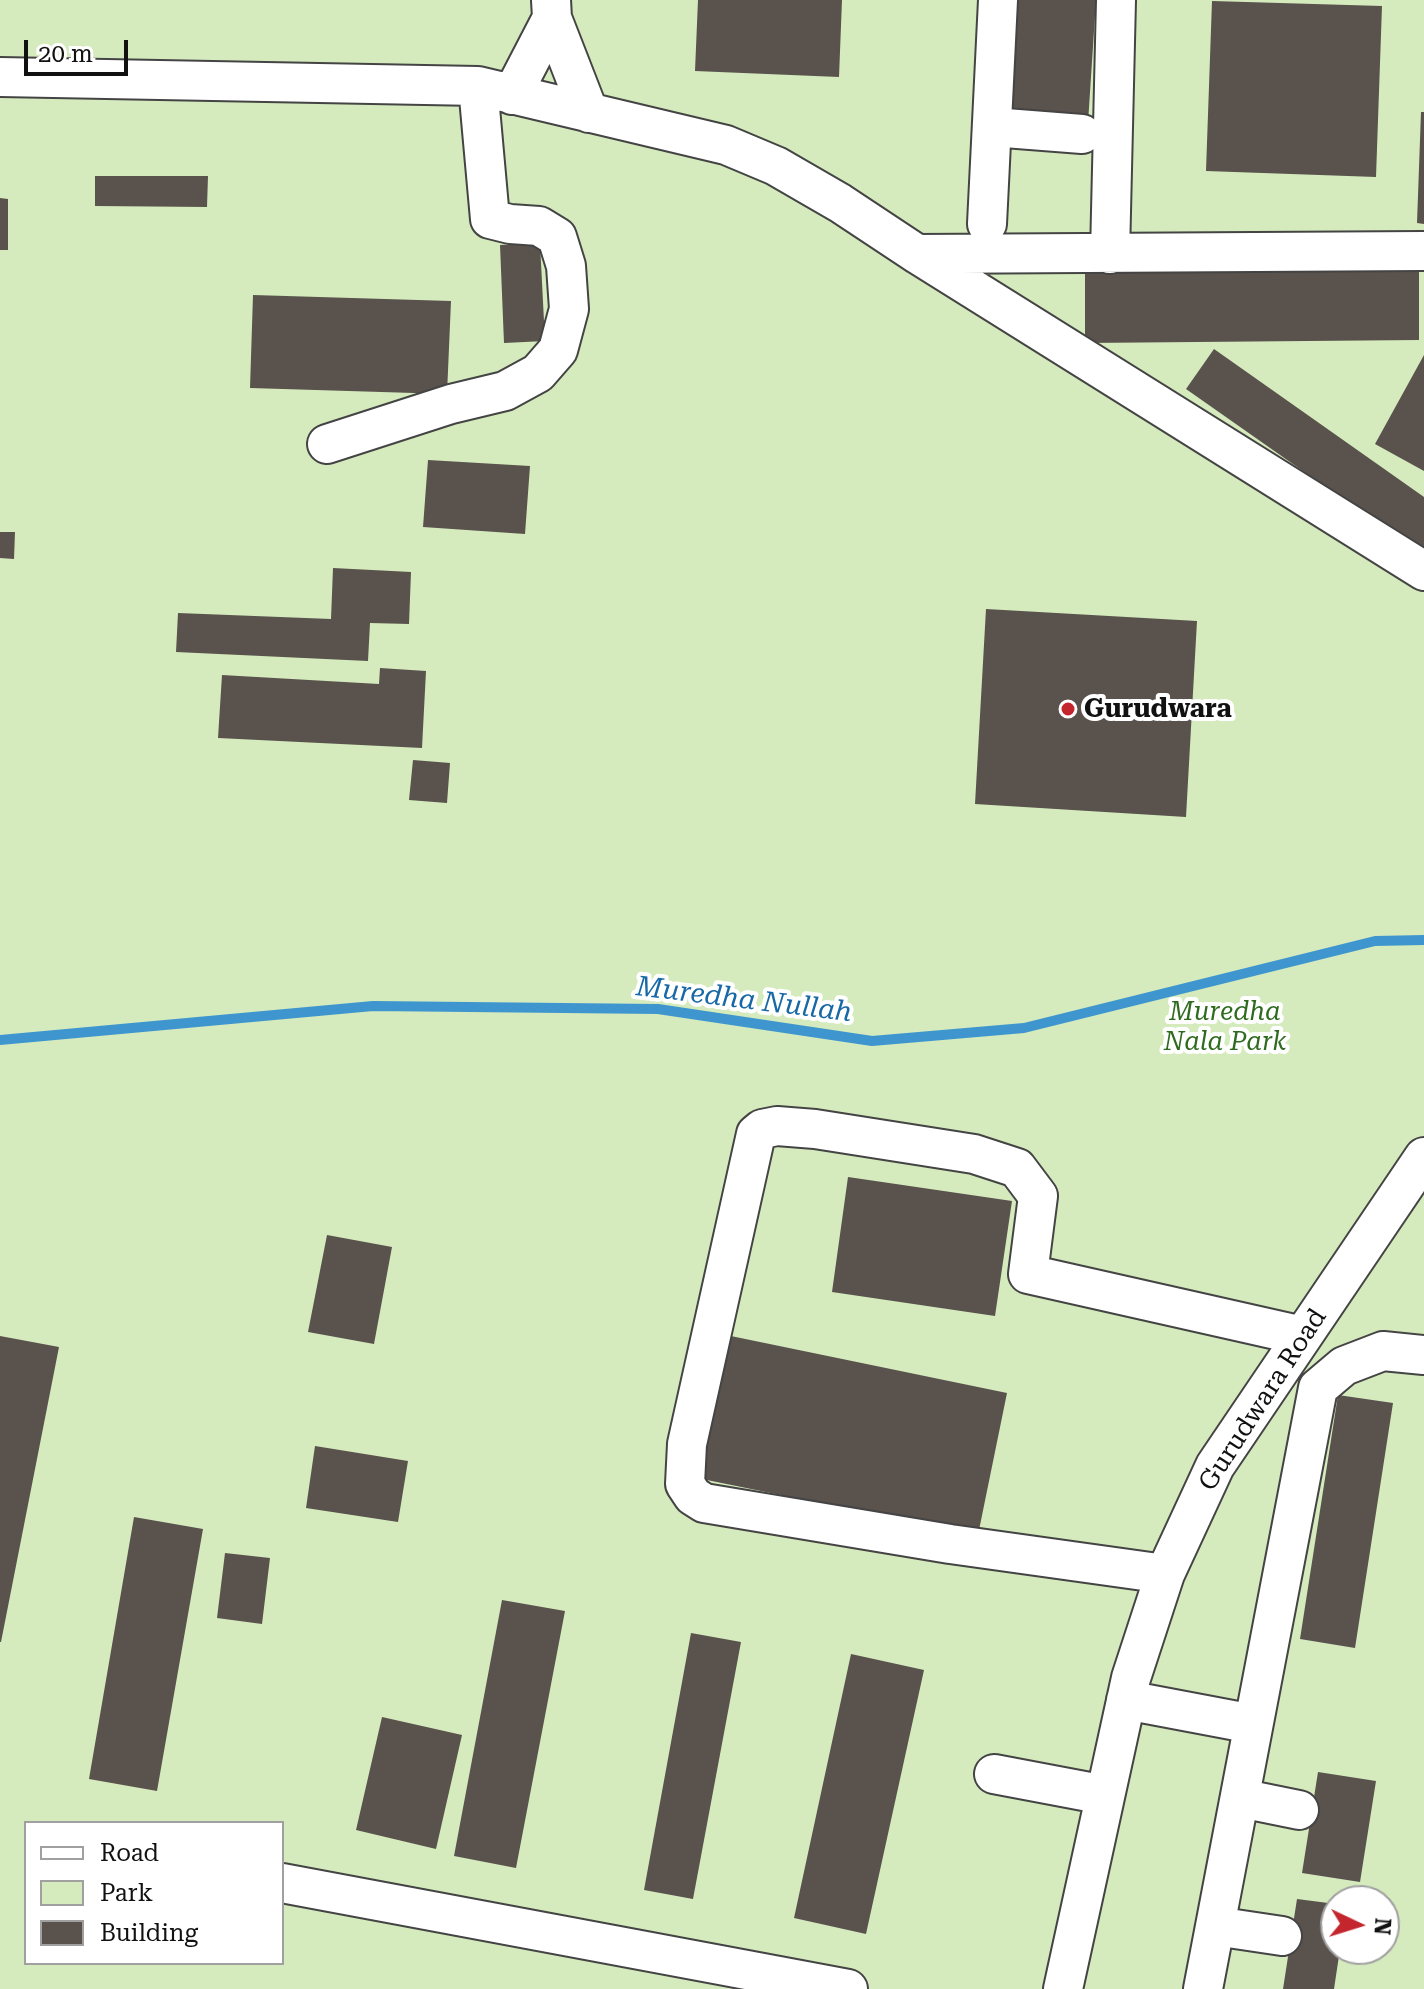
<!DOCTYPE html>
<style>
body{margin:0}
#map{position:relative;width:1424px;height:1989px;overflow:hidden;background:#fffdf5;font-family:"Roboto Serif",serif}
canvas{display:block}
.legend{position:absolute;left:24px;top:1821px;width:260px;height:144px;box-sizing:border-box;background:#fff;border:2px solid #a0a0a0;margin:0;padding:10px 14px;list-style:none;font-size:24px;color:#111}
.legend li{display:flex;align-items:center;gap:16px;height:40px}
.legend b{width:40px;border:2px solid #a0a0a0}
.north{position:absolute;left:1320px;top:1885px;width:80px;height:80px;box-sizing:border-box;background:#fff;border:2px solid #a0a0a0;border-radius:50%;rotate:94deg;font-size:22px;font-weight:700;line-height:32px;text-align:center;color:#111}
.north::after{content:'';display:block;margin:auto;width:28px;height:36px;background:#c4262e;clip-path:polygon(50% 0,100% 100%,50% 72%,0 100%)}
.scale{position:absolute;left:24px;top:40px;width:104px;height:36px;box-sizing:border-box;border:4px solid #111;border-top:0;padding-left:10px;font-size:24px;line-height:28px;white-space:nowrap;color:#111;-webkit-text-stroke:6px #fff;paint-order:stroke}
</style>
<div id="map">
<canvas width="1424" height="1989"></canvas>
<ul class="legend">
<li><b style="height:10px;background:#fff"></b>Road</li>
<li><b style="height:22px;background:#d5ebbd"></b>Park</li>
<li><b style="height:22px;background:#5a524d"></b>Building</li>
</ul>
<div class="north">N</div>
<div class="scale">20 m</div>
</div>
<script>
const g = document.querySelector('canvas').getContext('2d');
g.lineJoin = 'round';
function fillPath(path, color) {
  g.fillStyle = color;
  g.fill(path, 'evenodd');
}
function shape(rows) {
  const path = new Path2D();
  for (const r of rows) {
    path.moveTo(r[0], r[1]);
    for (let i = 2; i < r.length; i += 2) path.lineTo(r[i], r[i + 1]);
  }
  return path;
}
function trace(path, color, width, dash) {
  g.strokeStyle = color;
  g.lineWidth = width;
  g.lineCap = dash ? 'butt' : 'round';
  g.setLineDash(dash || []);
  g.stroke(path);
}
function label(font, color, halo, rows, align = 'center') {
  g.font = font + ' "Roboto Serif",serif';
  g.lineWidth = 8;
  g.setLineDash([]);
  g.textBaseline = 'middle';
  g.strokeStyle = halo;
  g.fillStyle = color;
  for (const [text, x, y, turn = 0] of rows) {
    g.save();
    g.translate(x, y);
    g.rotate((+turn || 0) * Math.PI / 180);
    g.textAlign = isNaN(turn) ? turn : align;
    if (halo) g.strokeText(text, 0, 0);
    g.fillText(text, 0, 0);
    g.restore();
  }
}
fillPath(shape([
 [0,0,1424,0,1424,1989,0,1989],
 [26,1823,282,1823,282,1963,26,1963],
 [1336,1901,1384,1901,1384,1949,1336,1949]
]), '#d5ebbd');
trace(shape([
 [0,1040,373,1006,658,1009,872,1041,1024,1028,1375,941,1424,940]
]), '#3f96cf', 10);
fillPath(shape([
 [698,0,842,0,839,77,695,71],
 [1013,0,1096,0,1088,123,1006,119],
 [1212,1,1382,6,1376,177,1206,171],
 [1421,112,1424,112,1424,224,1417,223],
 [95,176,208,176,207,207,95,206],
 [0,198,8,199,8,250,0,250],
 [540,243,545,341,504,343,500,245],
 [1419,259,1419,340,1085,343,1085,262],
 [253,295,451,301,447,394,250,388],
 [1214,349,1424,497,1424,556,1186,389],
 [1424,355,1424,471,1375,444],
 [428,460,530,466,525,534,423,527],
 [0,532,15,532,14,559,0,558],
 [333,568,411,572,409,624,370,623,368,661,176,652,178,613,331,619],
 [986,609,1197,621,1186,817,975,804],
 [380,668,426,671,422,748,218,738,222,675,379,684],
 [413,760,450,763,447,803,409,800],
 [848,1177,1012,1201,995,1316,832,1292],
 [327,1235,392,1247,374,1344,308,1332],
 [726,1335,1007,1393,978,1535,697,1478],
 [0,1336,59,1347,1,1642,0,1642],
 [1338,1395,1393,1403,1355,1648,1300,1639],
 [315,1446,408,1461,398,1522,306,1508],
 [134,1517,203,1529,157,1791,89,1779],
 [225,1553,270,1558,262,1624,217,1618],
 [502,1600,565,1611,516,1868,454,1856],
 [691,1633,741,1642,693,1899,644,1890],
 [851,1654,924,1670,866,1934,794,1918],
 [382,1717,462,1735,436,1849,356,1830],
 [1318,1772,1376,1781,1360,1882,1302,1873],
 [1297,1899,1336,1904,1336,1949,1340,1949,1334,1989,1283,1989]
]), '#5a524d');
const minor = shape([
 [551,0,552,18,589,113],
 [0,77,478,86,726,145,776,166,840,203,917,254,1424,571],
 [512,95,552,18],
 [992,127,1082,134],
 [987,224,998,0],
 [917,254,1424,251],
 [1110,254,1116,0],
 [327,444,451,404,505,391,538,373,558,350,569,309,566,266,557,237,539,226,510,224,490,219,478,86],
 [1165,1574,950,1544,704,1503,693,1496,685,1484,687,1444,756,1134,762,1129,777,1126,815,1129,974,1154,1017,1168,1038,1196,1028,1274,1303,1336],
 [1126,1700,1253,1724],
 [994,1774,1105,1795],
 [1240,1798,1299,1810],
 [282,1883,848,1989],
 [1215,1926,1282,1936],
 [1063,1989,1131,1678,1165,1574,1215,1466,1424,1157],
 [1203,1989,1318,1388,1344,1366,1383,1351,1424,1355]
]);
trace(minor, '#444', 42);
trace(minor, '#fff', 38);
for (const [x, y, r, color] of [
 [1068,709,8,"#c4262e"]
]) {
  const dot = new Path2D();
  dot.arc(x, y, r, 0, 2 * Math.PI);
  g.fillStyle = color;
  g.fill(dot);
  trace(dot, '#fff', 3);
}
label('bold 26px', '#111', '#fff', [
 ["Gurudwara",1084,709]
], 'left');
label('italic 26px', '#2f6b1f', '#fff', [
 ["Muredha",1225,1012],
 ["Nala Park",1225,1042]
]);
label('26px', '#111', '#fff', [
 ["Gurudwara Road",1263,1400,-57]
]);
label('italic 28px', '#1768a6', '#fff', [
 ["Muredha Nullah",744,1000,7]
]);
</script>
